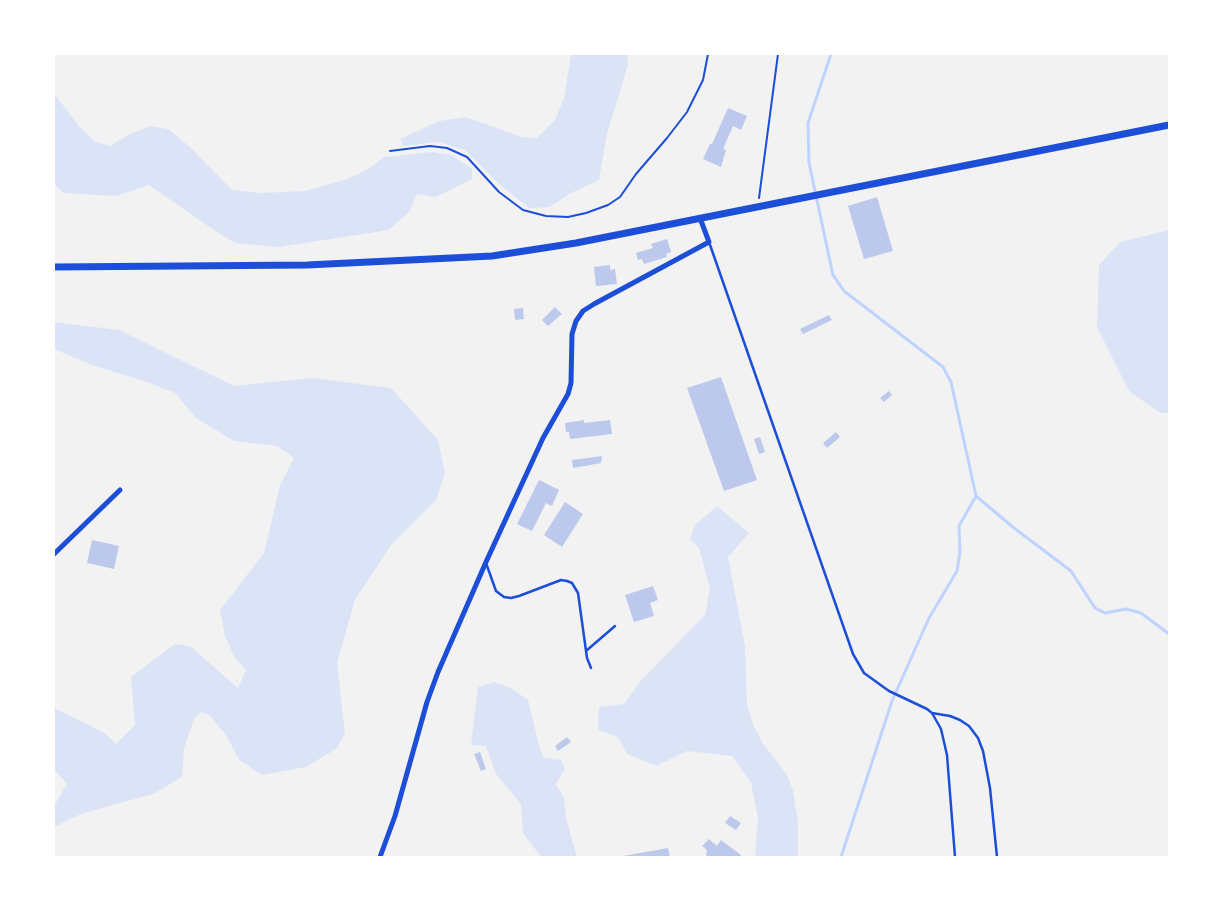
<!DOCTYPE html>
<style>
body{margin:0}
#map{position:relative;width:1223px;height:911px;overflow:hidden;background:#f2f2f2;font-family:Karla,sans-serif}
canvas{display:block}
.frame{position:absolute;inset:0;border:55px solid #fff;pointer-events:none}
</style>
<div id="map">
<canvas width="1223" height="911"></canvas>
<div class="frame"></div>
</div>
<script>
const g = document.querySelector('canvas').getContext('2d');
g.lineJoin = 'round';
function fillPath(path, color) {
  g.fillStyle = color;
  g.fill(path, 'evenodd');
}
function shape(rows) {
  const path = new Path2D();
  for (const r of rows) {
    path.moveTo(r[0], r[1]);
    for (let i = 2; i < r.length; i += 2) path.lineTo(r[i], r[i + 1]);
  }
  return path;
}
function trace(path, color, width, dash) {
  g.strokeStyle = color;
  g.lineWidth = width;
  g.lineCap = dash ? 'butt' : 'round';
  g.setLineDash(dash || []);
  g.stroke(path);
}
fillPath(shape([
 [571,54,627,54,628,65,607,134,599,180,569,194,550,207,529,208,499,184,465,150,438,142,403,146,400,139,439,121,466,117,521,137,537,138,555,120,564,98],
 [54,93,78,125,94,141,110,146,130,134,150,126,168,129,190,147,232,190,261,193,304,191,344,180,367,170,384,157,432,152,452,155,472,169,472,179,436,197,417,194,409,212,389,230,279,247,235,243,211,228,149,185,116,196,63,193,54,183],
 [1169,230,1169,413,1160,413,1129,391,1097,327,1099,265,1120,242],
 [54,322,119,330,234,386,312,378,391,388,438,440,445,473,436,500,391,545,355,600,337,663,345,734,336,749,306,767,262,775,239,760,226,735,210,716,201,712,194,719,184,749,182,777,153,794,81,814,54,827,54,806,67,784,54,769,54,708,87,724,106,734,116,744,135,725,131,677,175,644,190,646,238,688,246,670,235,658,225,636,220,610,264,553,280,485,294,458,277,446,234,441,196,418,175,393,147,382,92,365,54,349],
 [717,506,749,533,728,557,745,646,747,705,753,724,762,742,787,775,793,790,798,823,798,857,755,857,758,818,751,783,732,756,687,751,656,766,627,754,618,737,598,730,599,707,624,704,642,679,705,615,710,589,699,548,690,539,695,525],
 [494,682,511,688,528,700,540,749,544,758,561,760,565,769,556,784,564,798,566,818,577,857,541,857,523,833,521,804,496,774,486,746,471,745,478,687]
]), '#dbe4f7');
trace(shape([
 [831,54,808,123,809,163,833,275,844,291,943,367,951,382,976,496,959,526,960,552,957,571,929,618,892,701,841,857],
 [976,496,1014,528,1071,571,1095,608,1105,613,1126,609,1141,613,1169,634]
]), '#bfd3fe', 3);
fillPath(shape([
 [728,108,747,116,741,130,733,126,723,149,726,150,721,167,703,159,710,144,712,144],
 [877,197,893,251,864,259,848,206],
 [667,239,671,252,666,254,667,257,644,264,642,259,638,260,636,253,653,248,651,244],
 [610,265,610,270,615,269,617,284,596,286,594,267],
 [555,307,562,314,548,326,542,320],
 [523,308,524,319,515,320,514,309],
 [829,315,832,320,803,334,800,329],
 [721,377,757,480,724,491,687,388],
 [889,391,892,395,884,402,880,398],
 [584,420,584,423,610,420,612,434,570,439,569,432,566,432,565,423],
 [836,432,840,437,827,448,823,443],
 [760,437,765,452,759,454,754,439],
 [602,456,601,463,573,468,572,460],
 [539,480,559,490,552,506,546,503,532,531,517,524],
 [565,502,583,514,562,547,544,535],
 [92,540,119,546,114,569,87,563],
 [653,586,658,600,650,603,654,616,634,622,625,595],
 [567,737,571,742,558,751,555,746],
 [480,752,486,769,481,771,474,754],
 [730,816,741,823,736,830,725,823],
 [709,839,717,846,721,840,741,855,740,857,706,857,707,850,702,846],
 [668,848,670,857,623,857,623,856]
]), '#bdc9ec');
trace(shape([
 [390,151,430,146,447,148,467,157,499,192,523,210,546,216,568,217,586,213,608,205,620,197,636,174,667,138,687,112,703,80,708,54],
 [759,198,778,54]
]), '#1d4ed8', 2);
trace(shape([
 [709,242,853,654,864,673,889,691,927,709,932,713,941,729,947,755,955,857],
 [486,563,496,591,504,597,511,598,519,596,561,580,567,581,572,583,578,593,587,658,591,668],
 [586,651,615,626],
 [932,713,950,716,960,720,969,726,978,738,983,751,990,788,997,857]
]), '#1d4ed8', 2.5);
trace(shape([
 [54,554,120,490],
 [380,857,395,816,427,702,438,672,486,562,543,438,568,394,571,383,572,334,576,321,583,311,594,304,709,242,700,218]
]), '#1d4ed8', 5);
trace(shape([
 [54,267,307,265,492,256,576,243,1169,125]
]), '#1d4ed8', 7);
</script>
